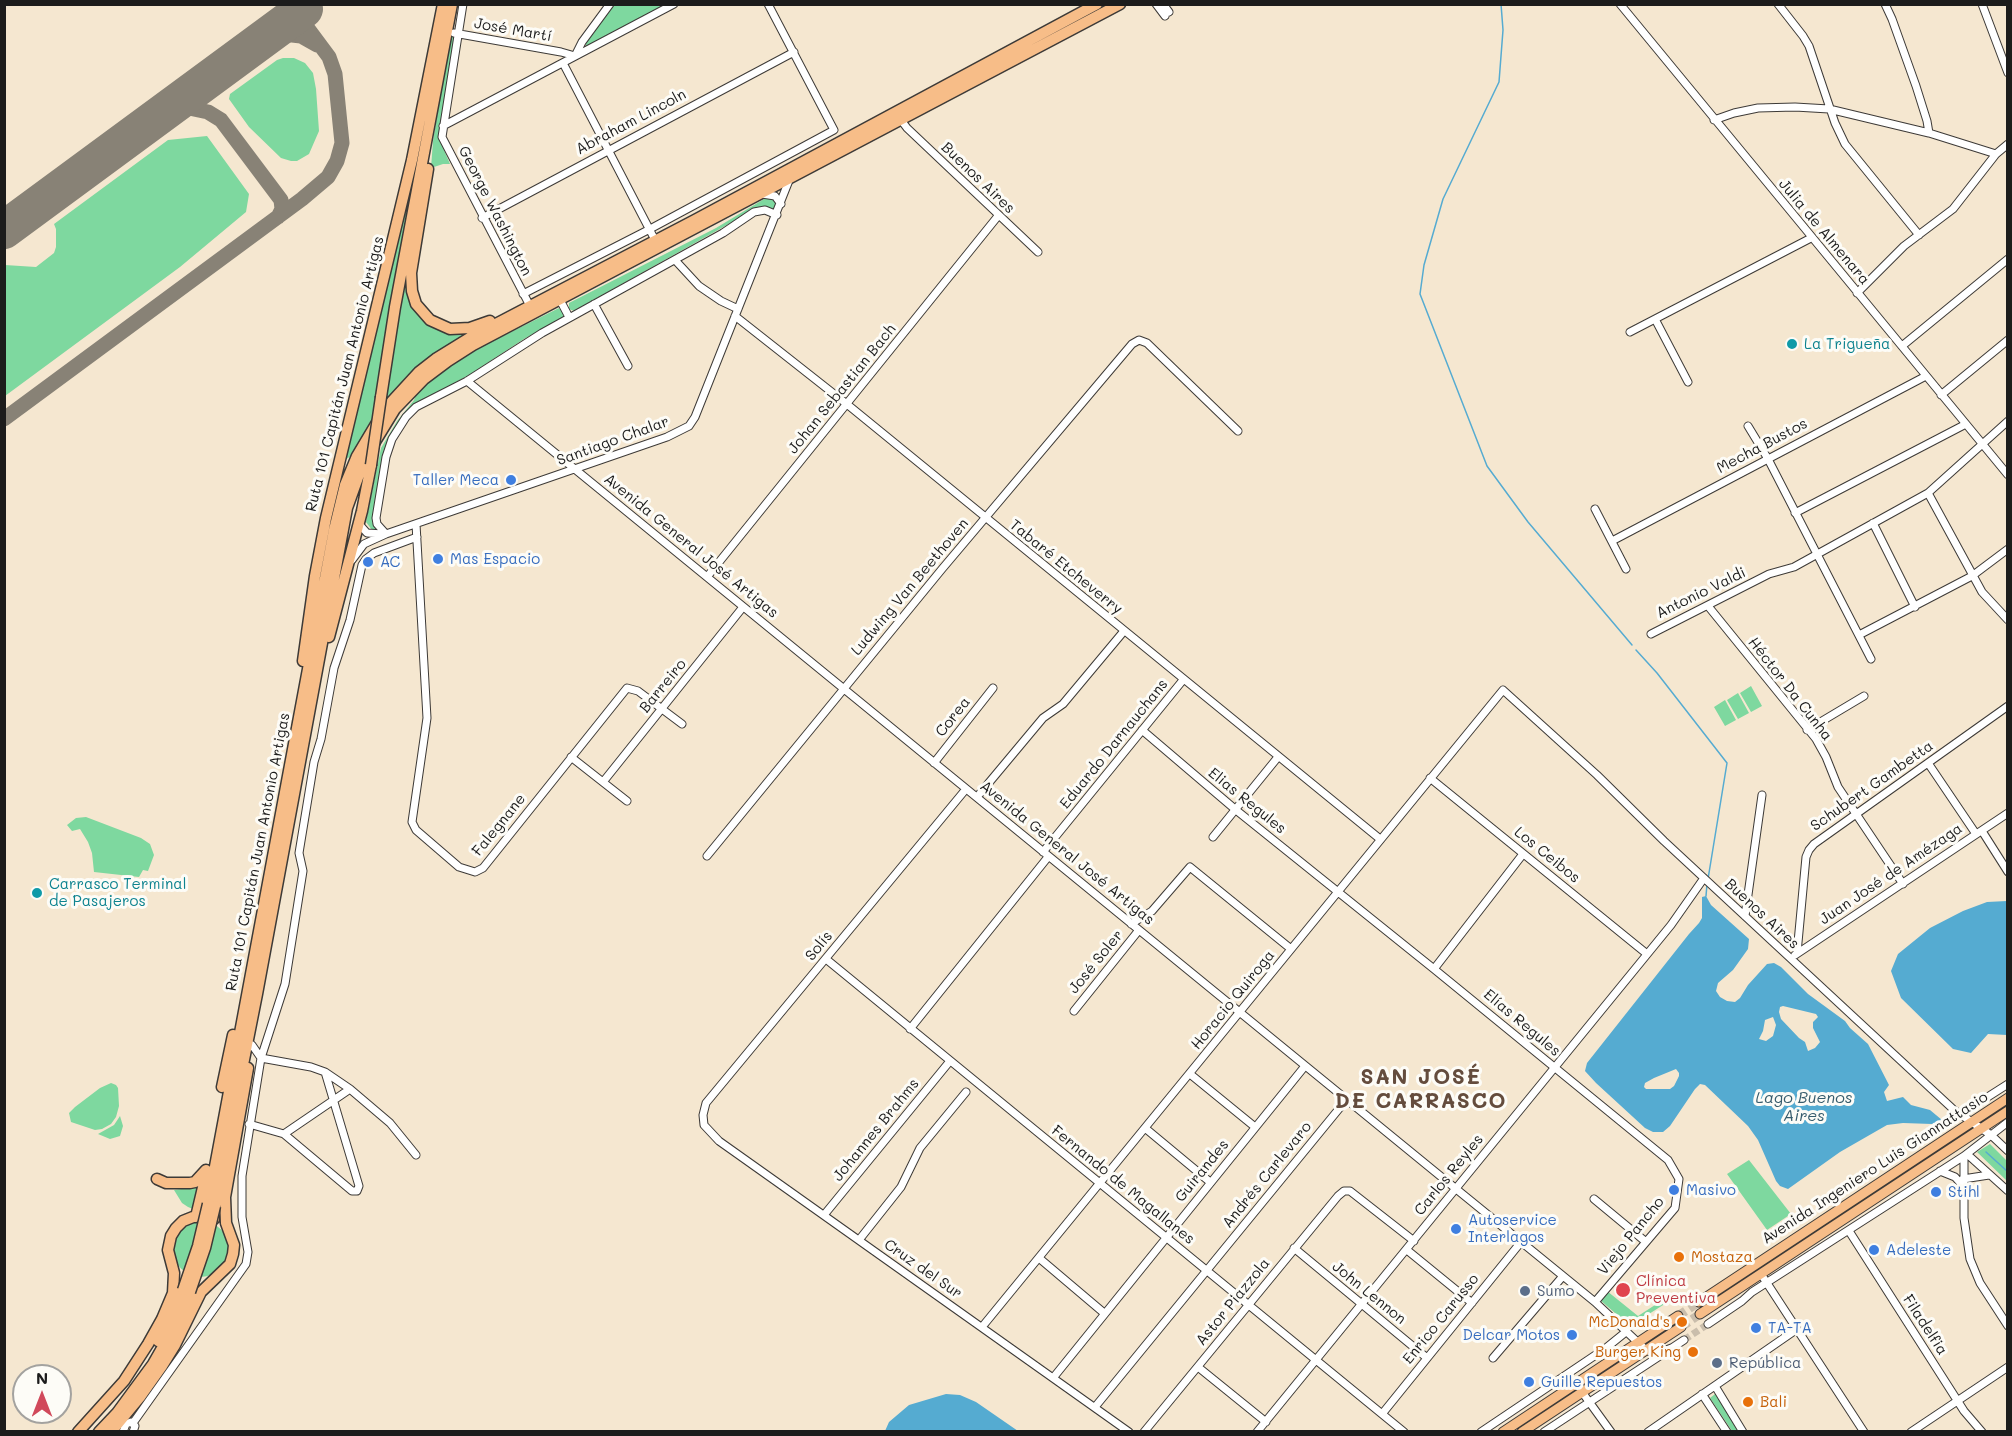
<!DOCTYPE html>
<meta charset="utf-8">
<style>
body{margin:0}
#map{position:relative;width:2012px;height:1436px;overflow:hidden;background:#f5e7d0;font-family:Mali,sans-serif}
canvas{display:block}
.frame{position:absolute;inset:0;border:6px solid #1c1c1c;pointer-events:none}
.north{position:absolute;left:12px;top:1364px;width:60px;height:60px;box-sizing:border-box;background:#fdfcf7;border:2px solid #a3a29f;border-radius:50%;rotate:0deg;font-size:16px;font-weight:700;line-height:24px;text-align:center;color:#1c1c1c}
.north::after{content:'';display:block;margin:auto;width:21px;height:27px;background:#d1495b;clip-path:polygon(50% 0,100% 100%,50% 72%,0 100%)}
</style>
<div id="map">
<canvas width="2012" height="1436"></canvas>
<div class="frame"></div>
<div class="north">N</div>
</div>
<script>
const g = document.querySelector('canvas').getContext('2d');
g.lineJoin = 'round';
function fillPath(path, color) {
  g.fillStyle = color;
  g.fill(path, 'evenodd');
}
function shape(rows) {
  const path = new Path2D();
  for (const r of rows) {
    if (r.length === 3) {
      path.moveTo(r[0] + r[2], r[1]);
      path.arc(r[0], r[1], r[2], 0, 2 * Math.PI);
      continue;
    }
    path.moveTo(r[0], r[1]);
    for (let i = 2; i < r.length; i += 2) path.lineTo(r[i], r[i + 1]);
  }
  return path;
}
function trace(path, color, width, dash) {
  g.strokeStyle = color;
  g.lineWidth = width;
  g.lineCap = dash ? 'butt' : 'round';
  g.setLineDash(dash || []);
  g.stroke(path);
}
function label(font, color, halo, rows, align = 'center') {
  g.font = font + ' Mali,sans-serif';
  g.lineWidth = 6;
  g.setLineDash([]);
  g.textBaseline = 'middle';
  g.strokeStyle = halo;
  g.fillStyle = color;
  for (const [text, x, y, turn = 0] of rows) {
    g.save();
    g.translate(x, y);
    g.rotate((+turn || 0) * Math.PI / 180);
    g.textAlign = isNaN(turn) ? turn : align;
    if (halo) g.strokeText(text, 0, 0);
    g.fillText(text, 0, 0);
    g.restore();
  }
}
fillPath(shape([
 [614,5,667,5,586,47,586,40],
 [450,37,454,37,439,138,450,164,443,164,431,168,433,141],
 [283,58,294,58,305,63,313,73,316,89,319,131,309,154,297,161,291,161,281,158,249,127,229,99,230,94,277,60],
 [207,136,249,194,246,212,180,267,5,396,5,265,36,267,54,253,56,247,56,229,54,224,168,140],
 [421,139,374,415,352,455,344,461],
 [764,199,773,199,778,203,775,209,750,212,574,311,569,309,569,303,716,228],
 [418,203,410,298,418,315,432,326,476,330,426,359,406,377,385,403,388,375],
 [559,308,563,312,563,317,524,339,469,375,418,403,382,459,372,522,378,531,372,530,366,522,381,448,397,421,414,400,416,394,437,375,469,353],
 [1751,686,1762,706,1751,712,1740,693],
 [1738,693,1749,713,1738,719,1727,700],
 [1725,700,1736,720,1725,726,1714,707],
 [86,817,141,838,150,844,154,855,148,871,143,870,139,877,94,872,92,853,88,842,80,829,72,831,67,825,76,818],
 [111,1083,116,1085,118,1088,119,1106,116,1117,111,1124,102,1129,95,1130,71,1122,69,1113,75,1107,100,1088],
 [120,1116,123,1126,120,1136,110,1139,98,1134,114,1125],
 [1961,1134,1877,1190,1846,1214,1729,1291,1728,1288],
 [1990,1144,2007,1161,2007,1181,1977,1152],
 [1749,1160,1791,1214,1767,1230,1727,1174],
 [201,1182,193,1209,188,1207,182,1203,174,1190,189,1188],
 [201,1249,28],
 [1607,1291,1638,1316,1669,1296,1671,1300,1630,1326,1600,1300],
 [1715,1394,1739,1431,1732,1431,1710,1398]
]), '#7ed89f');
fillPath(shape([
 [1706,896,1711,905,1749,939,1748,949,1733,970,1718,983,1716,991,1720,997,1727,1001,1735,1002,1740,998,1748,985,1767,964,1774,963,1781,967,1808,994,1845,1021,1850,1028,1868,1044,1889,1085,1884,1092,1887,1101,1903,1097,1911,1105,1930,1110,1942,1120,1938,1123,1932,1124,1903,1123,1887,1125,1840,1152,1788,1189,1780,1186,1776,1181,1758,1140,1748,1126,1705,1085,1700,1084,1695,1089,1670,1126,1663,1132,1653,1132,1645,1128,1596,1083,1585,1071,1587,1063,1689,934,1699,923,1702,918,1702,897],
 [1783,1006,1816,1014,1818,1017,1813,1022,1813,1028,1820,1042,1815,1048,1808,1051,1805,1042,1799,1038,1781,1019,1779,1012,1780,1007],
 [1773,1017,1776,1025,1773,1036,1766,1041,1759,1039,1763,1031,1765,1020],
 [1676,1069,1679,1073,1679,1076,1674,1086,1670,1089,1646,1089,1644,1087,1645,1083,1654,1078],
 [2007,901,2007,1035,1988,1034,1971,1053,1953,1049,1901,998,1891,971,1898,954,1930,928,1963,911,1987,902],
 [946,1394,960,1395,976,1402,1018,1431,885,1431,889,1422,909,1405]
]), '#55abd1');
trace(shape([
 [1501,4,1503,30,1499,82,1443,199,1424,265,1420,294,1487,466,1528,522,1632,645],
 [1636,650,1657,673,1727,763,1708,879],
 [1706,896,1707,884],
 [1942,1120,1951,1120],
 [1986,1152,2008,1172]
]), '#55abd1', 1.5);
trace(shape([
 [254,46,272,36,283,34,301,36,317,45],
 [159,116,170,111,189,108,208,112,221,120,281,200,282,209,278,217],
 [4,419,302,199,328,177,337,161,342,143,335,74,329,57,297,14]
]), '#888276', 15);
trace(shape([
 [4,230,304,9]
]), '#888276', 38);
trace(shape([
 [1684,1340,1708,1324]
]), '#cabeac', 7, [7, 3.5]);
trace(shape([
 [1678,1316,1699,1302],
 [1681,1327,1700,1314]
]), '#cabeac', 9, [9, 4.5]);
const minor = shape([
 [463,4,442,137,530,306],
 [1156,4,1165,16],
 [1163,4,1169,12],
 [1620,4,2008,475],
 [1778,4,1803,36,1809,46,1835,123,1845,144,1919,235],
 [1885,4,1892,19,1916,86,1927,121,1929,133],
 [1982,4,2008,73],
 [454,33,561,52,575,56,582,42,610,4],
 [563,63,655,240],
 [901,120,907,128,1038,252],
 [1714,120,1734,113,1758,108,1795,107,1829,109,1929,133,1996,154],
 [443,126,674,4],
 [762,194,775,196,781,204],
 [482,218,794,52],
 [675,260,699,286,721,301,738,309],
 [1857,293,1904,246,1953,209,1996,154,2008,144],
 [523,294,650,229,834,130,768,4],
 [560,300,569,317],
 [594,304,628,366],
 [735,316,848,405,1380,839],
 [1655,319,1688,382],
 [1630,332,1811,238],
 [1902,346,2008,259],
 [467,381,1455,1188,1595,1302,1646,1350,1656,1354,1674,1347],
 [1941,395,2008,340],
 [1748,426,1768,459,1871,659],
 [1928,493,1982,592,2008,620],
 [1595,509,1626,569],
 [1795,513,1966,424],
 [1873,523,1915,607],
 [359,524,367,533,384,534],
 [416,524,427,718,412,822,416,830,459,867,475,872,483,868,627,688,638,691,682,724],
 [386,534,377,524,376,518,386,457,392,439,406,417,416,407,467,381,542,333,723,233,754,212,765,210,777,215],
 [1612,541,1926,376],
 [352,560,364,544,386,534,667,437,689,426,695,417,790,178],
 [707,577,998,216],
 [1708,606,1816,739,1826,757,1838,787,1903,884],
 [1651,634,1769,574,1794,567,1928,493,2008,421],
 [1859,635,1972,576,2008,549],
 [1142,730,1236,810,1434,969,1668,1160,1679,1179,1675,1208,1595,1302],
 [1807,730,1864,696],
 [571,757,627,801],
 [934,763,993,688],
 [1928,763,1976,834],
 [1430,778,1647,954],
 [603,782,743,607],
 [966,789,706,1103,703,1115,704,1125,719,1141,1129,1432],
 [977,797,1043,718,1063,704,1124,631],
 [1982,831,2008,872],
 [1213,837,1278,757],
 [1043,852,1183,680],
 [707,856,942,569,1132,344,1139,340,1147,343,1238,431],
 [1745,916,1762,795],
 [1131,924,1152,911,1190,867,1291,949],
 [1797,953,1806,857,1809,850,1814,844,2008,706],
 [1795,955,2008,813],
 [826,959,1404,1432],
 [1434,969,1523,854],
 [1074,1011,1139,930],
 [910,1029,1048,857],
 [1190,1074,1255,1127],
 [1961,1114,2008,1084],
 [249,1124,284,1134,350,1089],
 [1145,1128,1210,1182],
 [284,1134,352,1191,357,1191,359,1186,325,1072],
 [1967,1154,2008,1191],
 [416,1155,390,1123,350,1089,325,1072,311,1067,261,1058,285,984,303,871,299,853,314,762,321,739,334,668,350,620,362,565,366,559,374,553,417,537],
 [1964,1156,1964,1218,1970,1259,1980,1283,2008,1326],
 [1940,1171,1955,1177,1963,1186],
 [1963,1179,1989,1175],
 [1594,1199,1646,1242],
 [824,1215,950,1061],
 [1849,1231,1964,1411,1982,1432],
 [859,1240,901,1187,920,1148,966,1092],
 [1294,1248,1427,1358],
 [1407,1250,1472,1303],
 [1039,1258,1104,1313],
 [1761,1274,1864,1432],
 [1708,1324,1742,1301,1752,1292,1964,1156,2008,1122],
 [982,1327,1503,690,1597,775,1664,841,1954,1110,1991,1135,2008,1151],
 [1493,1358,1563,1276],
 [1198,1367,1266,1422],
 [1053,1378,1305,1066],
 [1715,1386,1743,1432],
 [1582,1392,1611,1432],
 [1702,1394,1727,1432],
 [1095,1407,1347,1099],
 [1382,1414,1521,1242],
 [133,1423,246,1264,248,1252,242,1217,242,1176,261,1058,252,1045],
 [123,1432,126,1424,131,1422,135,1426,133,1432],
 [1144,1432,1338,1196,1344,1191,1350,1191,1414,1241],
 [1257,1432,1671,925,1704,878],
 [1481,1432,1606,1348,1627,1331],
 [1544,1432,1684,1340],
 [1648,1432,1797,1329],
 [1911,1432,2008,1367]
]);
const major = shape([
 [1699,1302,2008,1098],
 [1700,1314,2008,1111],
 [1503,1432,1678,1316],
 [1522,1432,1681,1327]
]);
const highway = shape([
 [428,169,411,273,412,291,416,304,430,320,450,329,470,328,490,321],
 [381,397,395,307,452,4],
 [329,637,362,511,371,465],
 [303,661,315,576,326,518,412,160,443,4],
 [222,1087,233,1035],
 [157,1179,166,1183,190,1183,195,1182,206,1170],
 [208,1204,334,530,345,485,357,456,385,409,419,372,437,358,471,337,695,220,1097,4],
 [215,1206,257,994,347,508,365,458,395,409,424,379,448,361,473,345,1120,4],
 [196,1217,205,1179],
 [158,1341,183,1290],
 [78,1432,124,1381,148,1344,162,1319,173,1293,174,1273,168,1250,171,1236,176,1228,183,1221,193,1217,202,1216,214,1219],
 [99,1432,117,1413,153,1364,173,1329,190,1292],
 [111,1432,140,1397,162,1366,175,1345,201,1292,230,1264,233,1254,234,1245,226,1223,225,1197,248,1068]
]);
trace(minor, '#3d3a37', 9);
trace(major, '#3d3a37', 11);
trace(highway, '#3d3a37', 13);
trace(minor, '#fff', 7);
trace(major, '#f7bd88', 9);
trace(highway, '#f7bd88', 10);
const highwayBridge = shape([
 [371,465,381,397],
 [183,1290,198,1246,208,1204],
 [190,1292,205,1248,215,1206]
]);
trace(highwayBridge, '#3d3a37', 13, []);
trace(highwayBridge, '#f7bd88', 10);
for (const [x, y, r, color] of [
 [1792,344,6,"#0f9aa8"],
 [511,480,6,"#3f7fe0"],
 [438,559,6,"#3f7fe0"],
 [368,562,6,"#3f7fe0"],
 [37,893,6,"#0f9aa8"],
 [1674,1190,6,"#3f7fe0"],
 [1936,1192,6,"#3f7fe0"],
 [1456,1229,6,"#3f7fe0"],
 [1874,1250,6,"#3f7fe0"],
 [1679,1257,6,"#e8710a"],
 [1623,1290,8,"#e0444e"],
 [1525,1291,6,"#5c6f8a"],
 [1682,1322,6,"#e8710a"],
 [1756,1328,6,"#3f7fe0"],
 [1572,1335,6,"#3f7fe0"],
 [1693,1352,6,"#e8710a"],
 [1717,1363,6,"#5c6f8a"],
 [1529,1382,6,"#3f7fe0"],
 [1748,1402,6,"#e8710a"]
]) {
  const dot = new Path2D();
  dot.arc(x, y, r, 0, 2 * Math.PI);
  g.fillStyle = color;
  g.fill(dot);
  trace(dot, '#fdfcf7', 2);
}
label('15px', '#1c1c1c', '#fdfcf7', [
 ["José Martí",513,30,10],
 ["Abraham Lincoln",631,122,-28],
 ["Buenos Aires",978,178,44],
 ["George Washington",495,211,63],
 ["Julia de Almenara",1824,232,50],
 ["Ruta 101 Capitán Juan Antonio Artigas",345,374,-76],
 ["Johan Sebastian Bach",842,389,-51],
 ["Santiago Chalar",613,441,-20],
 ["Mecha Bustos",1762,446,-28],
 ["Avenida General José Artigas",691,546,39],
 ["Tabaré Etcheverry",1066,567,39],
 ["Ludwing Van Beethoven",910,587,-50],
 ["Antonio Valdi",1701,593,-26],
 ["Barreiro",663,686,-51],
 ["Héctor Da Cunha",1790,689,52],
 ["Corea",953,717,-52],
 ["Eduardo Darnauchans",1114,744,-51],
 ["Schubert Gambetta",1872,786,-35],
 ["Elias Regules",1247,801,39],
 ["Falegnane",499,825,-51],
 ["Ruta 101 Capitán Juan Antonio Artigas",258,852,-79],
 ["Avenida General José Artigas",1067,853,39],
 ["Los Ceibos",1547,855,39],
 ["Juan José de Amézaga",1891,874,-34],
 ["Buenos Aires",1762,914,43],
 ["Solís",819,946,-51],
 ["José Soler",1096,962,-51],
 ["Horacio Quiroga",1233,1000,-51],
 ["Elías Regules",1522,1023,40],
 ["Johannes Brahms",876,1130,-51],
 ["Avenida Ingeniero Luis Giannattasio",1875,1168,-33],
 ["Guirandes",1202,1171,-51],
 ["Andrés Carlevaro",1267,1175,-51],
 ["Carlos Reyles",1449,1175,-51],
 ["Fernando de Magallanes",1123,1185,39],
 ["Viejo Pancho",1631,1236,-51],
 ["Cruz del Sur",923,1269,35],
 ["John Lennon",1369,1293,39],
 ["Astor Piazzola",1233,1302,-51],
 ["Enrico Carusso",1441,1319,-51],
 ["Filadelfia",1925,1325,57]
]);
label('15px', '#0d838f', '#fdfcf7', [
 ["La Trigueña",1804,344],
 ["Carrasco Terminal",49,884],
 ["de Pasajeros",49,901]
], 'left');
label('15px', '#366cbe', '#fdfcf7', [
 ["Taller Meca",499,480,"right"],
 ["Mas Espacio",450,559],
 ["AC",380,562],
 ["Masivo",1686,1190],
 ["Stihl",1948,1192],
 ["Autoservice",1468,1220],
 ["Interlagos",1468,1237],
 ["Adeleste",1886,1250],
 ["TA-TA",1768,1328],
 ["Delcar Motos",1560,1335,"right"],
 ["Guille Repuestos",1541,1382]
], 'left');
label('15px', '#c56008', '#fdfcf7', [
 ["Mostaza",1691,1257],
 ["McDonald's",1670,1322,"right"],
 ["Burger King",1681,1352,"right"],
 ["Bali",1760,1402]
], 'left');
label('15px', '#be3a42', '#fdfcf7', [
 ["Clínica",1636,1281],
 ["Preventiva",1636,1298]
], 'left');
label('15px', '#4e5e75', '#fdfcf7', [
 ["Sumo",1537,1291],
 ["República",1729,1363]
], 'left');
label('italic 16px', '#365c6d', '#fdfcf7', [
 ["Lago Buenos",1804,1098],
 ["Aires",1804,1116]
]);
g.letterSpacing = '1.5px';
label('bold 21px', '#644c3d', '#fdfcf7', [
 ["SAN JOSÉ",1421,1078],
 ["DE CARRASCO",1421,1102]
]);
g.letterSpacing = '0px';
</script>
